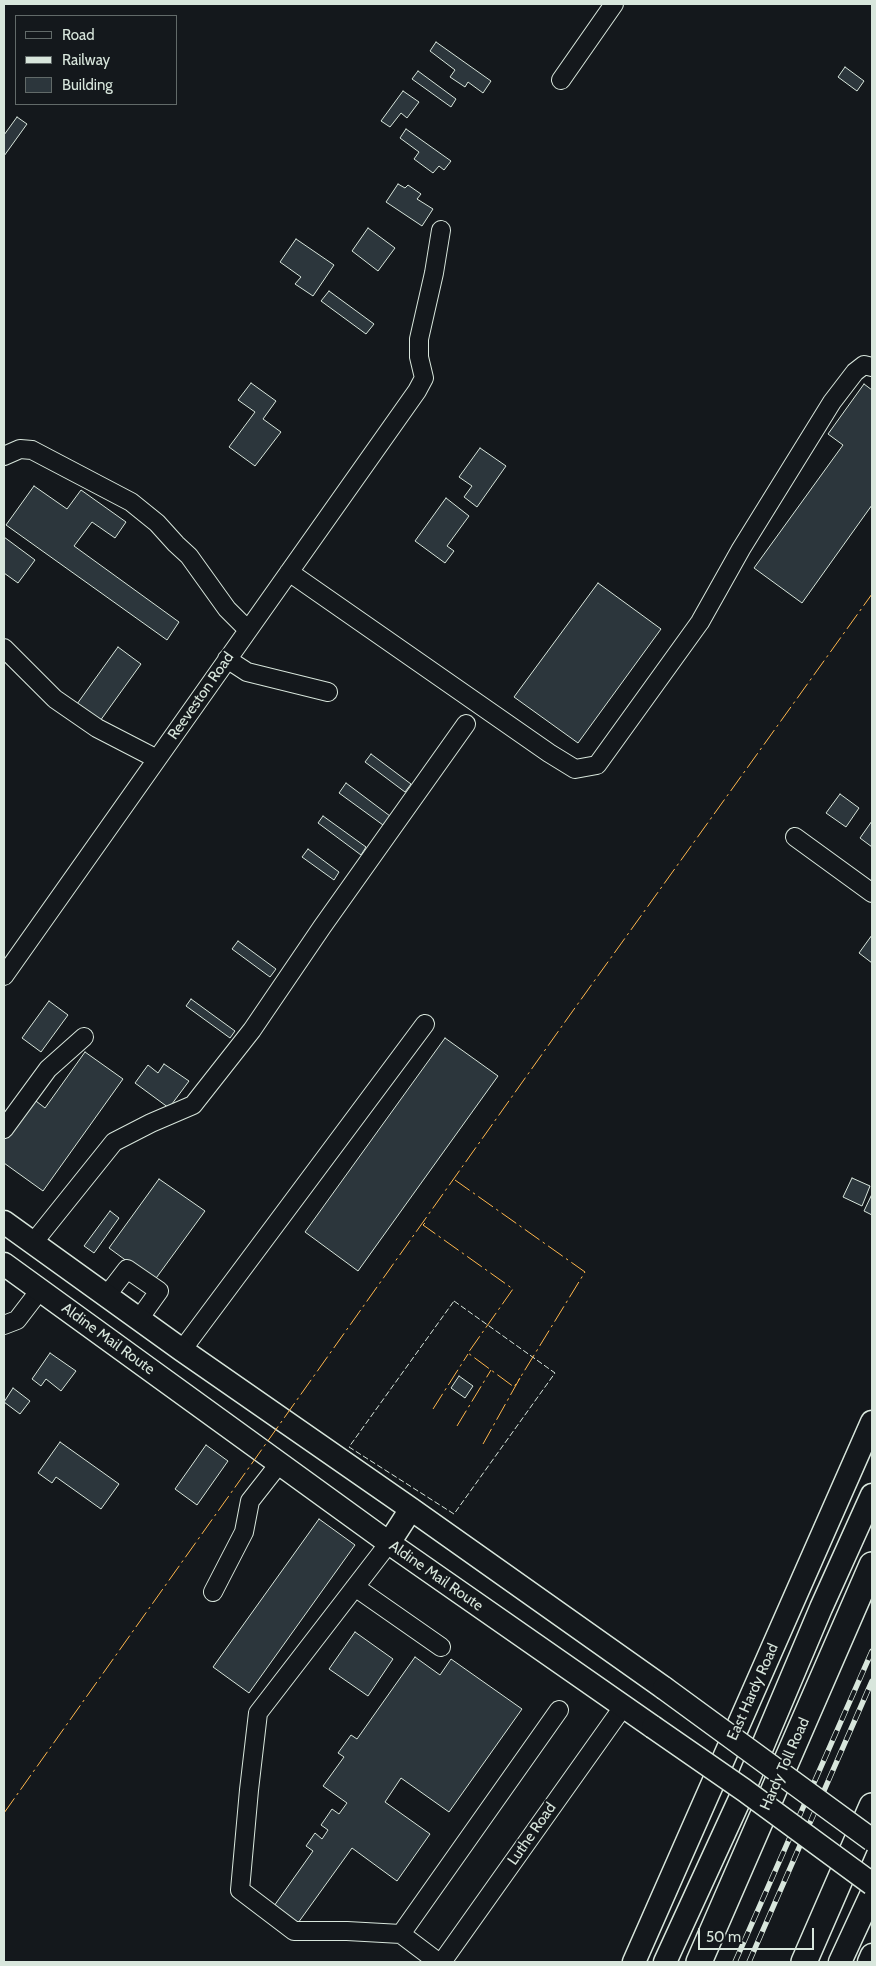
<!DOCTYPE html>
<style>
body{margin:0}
#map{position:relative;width:876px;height:1966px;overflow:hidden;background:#14181c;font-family:Cabin,sans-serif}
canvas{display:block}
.frame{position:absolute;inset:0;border:5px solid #d8e6dc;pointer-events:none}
.legend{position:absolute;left:15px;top:15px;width:162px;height:90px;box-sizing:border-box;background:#14181c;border:1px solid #626a69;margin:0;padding:6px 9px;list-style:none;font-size:15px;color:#d8e6dc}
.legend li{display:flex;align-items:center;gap:10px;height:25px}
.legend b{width:25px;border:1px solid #626a69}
.scale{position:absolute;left:698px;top:1928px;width:116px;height:22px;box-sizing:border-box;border:2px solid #d8e6dc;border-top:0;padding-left:6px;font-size:15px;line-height:18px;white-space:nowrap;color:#d8e6dc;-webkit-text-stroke:4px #14181c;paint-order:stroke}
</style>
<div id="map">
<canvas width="876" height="1966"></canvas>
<div class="frame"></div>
<ul class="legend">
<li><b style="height:6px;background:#14181c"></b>Road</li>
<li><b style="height:6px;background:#d8e6dc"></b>Railway</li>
<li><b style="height:14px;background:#2c363c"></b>Building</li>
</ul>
<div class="scale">50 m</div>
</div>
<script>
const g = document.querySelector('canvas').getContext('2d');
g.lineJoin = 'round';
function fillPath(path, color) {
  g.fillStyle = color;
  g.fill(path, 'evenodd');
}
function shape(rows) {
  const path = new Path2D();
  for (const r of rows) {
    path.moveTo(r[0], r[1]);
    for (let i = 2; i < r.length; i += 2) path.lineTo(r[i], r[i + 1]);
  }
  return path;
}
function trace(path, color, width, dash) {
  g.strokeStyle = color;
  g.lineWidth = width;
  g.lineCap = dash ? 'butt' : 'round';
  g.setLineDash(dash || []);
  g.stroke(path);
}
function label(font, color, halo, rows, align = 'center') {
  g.font = font + ' Cabin,sans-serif';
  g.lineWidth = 4;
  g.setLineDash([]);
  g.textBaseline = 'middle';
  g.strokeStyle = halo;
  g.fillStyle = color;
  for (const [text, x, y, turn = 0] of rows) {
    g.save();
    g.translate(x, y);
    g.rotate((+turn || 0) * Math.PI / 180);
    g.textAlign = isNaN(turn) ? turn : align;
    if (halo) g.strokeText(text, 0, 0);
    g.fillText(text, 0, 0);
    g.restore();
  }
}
const building = shape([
 [436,42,491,81,483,93,468,82,465,87,450,77,455,70,430,51,436,42],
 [845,67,864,81,857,91,838,77,845,67],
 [418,71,456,99,451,107,412,79,418,71],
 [403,91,419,102,407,118,401,113,390,127,381,121,403,91],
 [17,117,27,124,4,156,4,135,17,117],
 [406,129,451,161,444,170,439,166,433,173,414,159,419,152,400,138,406,129],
 [398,184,405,188,408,185,421,194,417,199,433,209,422,226,386,202,398,184],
 [368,228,395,248,378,271,352,251,368,228],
 [296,239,334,265,313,296,295,284,301,277,280,262,296,239],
 [329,291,374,324,366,334,321,301,329,291],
 [251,383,276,401,263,419,281,432,255,466,229,447,255,412,238,400,251,383],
 [864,384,872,390,872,505,802,603,754,568,843,445,828,434,864,384],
 [480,448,506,466,477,507,464,497,472,486,459,477,480,448],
 [34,486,67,509,81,490,126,522,115,538,92,522,74,546,179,622,167,640,6,525,34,486],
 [446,498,469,516,447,546,454,551,445,563,415,541,446,498],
 [4,537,35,560,18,583,4,573,4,537],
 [598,583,661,629,578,743,514,697,598,583],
 [118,647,141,664,100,721,77,704,118,647],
 [371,754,411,784,405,792,365,762,371,754],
 [346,783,390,816,383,825,339,793,346,783],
 [840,794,859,808,846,827,826,813,840,794],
 [323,816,366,847,361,855,318,823,323,816],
 [872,821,872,847,860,838,872,821],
 [308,849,339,872,334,880,302,857,308,849],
 [872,935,872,963,859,953,872,935],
 [238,941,276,969,270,977,232,949,238,941],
 [191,999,235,1031,230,1038,186,1006,191,999],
 [49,1001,68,1015,41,1052,22,1038,49,1001],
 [445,1038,498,1076,358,1271,305,1232,445,1038],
 [85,1052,123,1079,43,1191,4,1163,4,1136,32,1098,45,1108,85,1052],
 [164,1064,189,1081,169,1108,135,1083,148,1065,158,1073,164,1064],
 [852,1178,870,1186,862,1206,843,1197,852,1178],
 [159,1179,205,1211,154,1281,109,1248,159,1179],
 [872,1194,872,1215,864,1211,872,1194],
 [110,1211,119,1218,94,1253,84,1246,110,1211],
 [50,1353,76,1371,61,1391,46,1379,41,1386,32,1379,50,1353],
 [459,1376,473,1386,465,1398,451,1388,459,1376],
 [13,1388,30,1401,20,1414,4,1402,13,1388],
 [60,1442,119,1484,101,1509,56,1477,52,1483,38,1473,60,1442],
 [206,1445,228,1461,197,1505,175,1489,206,1445],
 [319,1519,355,1545,249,1693,213,1667,319,1519],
 [355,1632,393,1659,368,1696,329,1669,355,1632],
 [415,1657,440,1675,451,1659,522,1709,449,1812,401,1778,385,1802,430,1834,397,1881,352,1848,298,1923,274,1906,313,1851,306,1846,315,1833,322,1839,328,1830,321,1825,332,1809,339,1814,347,1803,323,1786,344,1757,338,1753,351,1735,357,1739,415,1657]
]);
fillPath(building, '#2c363c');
trace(building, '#d8e6dc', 1);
const minor = shape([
 [561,80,614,4],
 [4,456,20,449,32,450,131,502,157,523,176,544,189,556,227,609,248,630],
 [289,572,549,753,575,769,597,765,700,622,741,549,832,402,855,372,864,365,872,367],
 [4,648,55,699,97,728,157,759],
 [227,659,247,672,328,692],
 [795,837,872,893],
 [4,976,417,391,424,378,419,357,419,339,434,273,441,230],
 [4,1129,48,1069,84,1037],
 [33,1243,114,1142,151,1123,193,1105,252,1030,322,927,466,724],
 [107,1295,127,1269,159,1291,139,1319],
 [4,1325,17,1320,40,1290],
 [182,1350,425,1024],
 [389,1543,258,1713,249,1790,240,1890,294,1931,347,1931,401,1934],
 [355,1587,441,1647],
 [213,1592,244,1532,250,1501,279,1464],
 [438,1962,401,1934,559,1710],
 [442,1962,623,1707]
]);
const major = shape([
 [4,1222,182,1350,411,1509,664,1688],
 [4,1264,389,1543,653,1727],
 [389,1543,411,1509],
 [634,1962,872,1422],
 [665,1962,744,1790,821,1608,872,1495],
 [840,1962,872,1893],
 [869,1962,872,1955]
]);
const highway = shape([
 [699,1962,872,1565],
 [804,1962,872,1806]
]);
trace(minor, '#d8e6dc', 20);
trace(major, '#d8e6dc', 25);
trace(highway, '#d8e6dc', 28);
trace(minor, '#14181c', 18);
trace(major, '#14181c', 22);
trace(highway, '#14181c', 25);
const rail = shape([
 [735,1962,872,1651],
 [749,1962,872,1681]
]);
trace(rail, '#d8e6dc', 5.5);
trace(rail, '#14181c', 4, [11]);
const majorBridge = shape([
 [664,1688,872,1840],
 [653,1727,744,1790,872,1884]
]);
trace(majorBridge, '#d8e6dc', 25, []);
trace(majorBridge, '#14181c', 22);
trace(shape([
 [454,1301,555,1373,454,1514,349,1447,454,1301]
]), '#d8e6dc', 1, [6, 2.5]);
trace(shape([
 [455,1180,585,1272,520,1378,483,1444],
 [425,1223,423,1225,513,1289,468,1353,514,1387,520,1378],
 [433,1409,468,1354],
 [457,1426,491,1370],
 [4,1813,572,1012,872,594]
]), '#ffb74d', 1, [18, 4, 2.5, 4]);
label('15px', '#d8e6dc', '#14181c', [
 ["Reeveston Road",201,696,-55],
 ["Aldine Mail Route",108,1339,36],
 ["Aldine Mail Route",436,1576,35],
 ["East Hardy Road",753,1692,-66],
 ["Hardy Toll Road",785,1764,-66],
 ["Luthe Road",532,1834,-55]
]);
</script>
